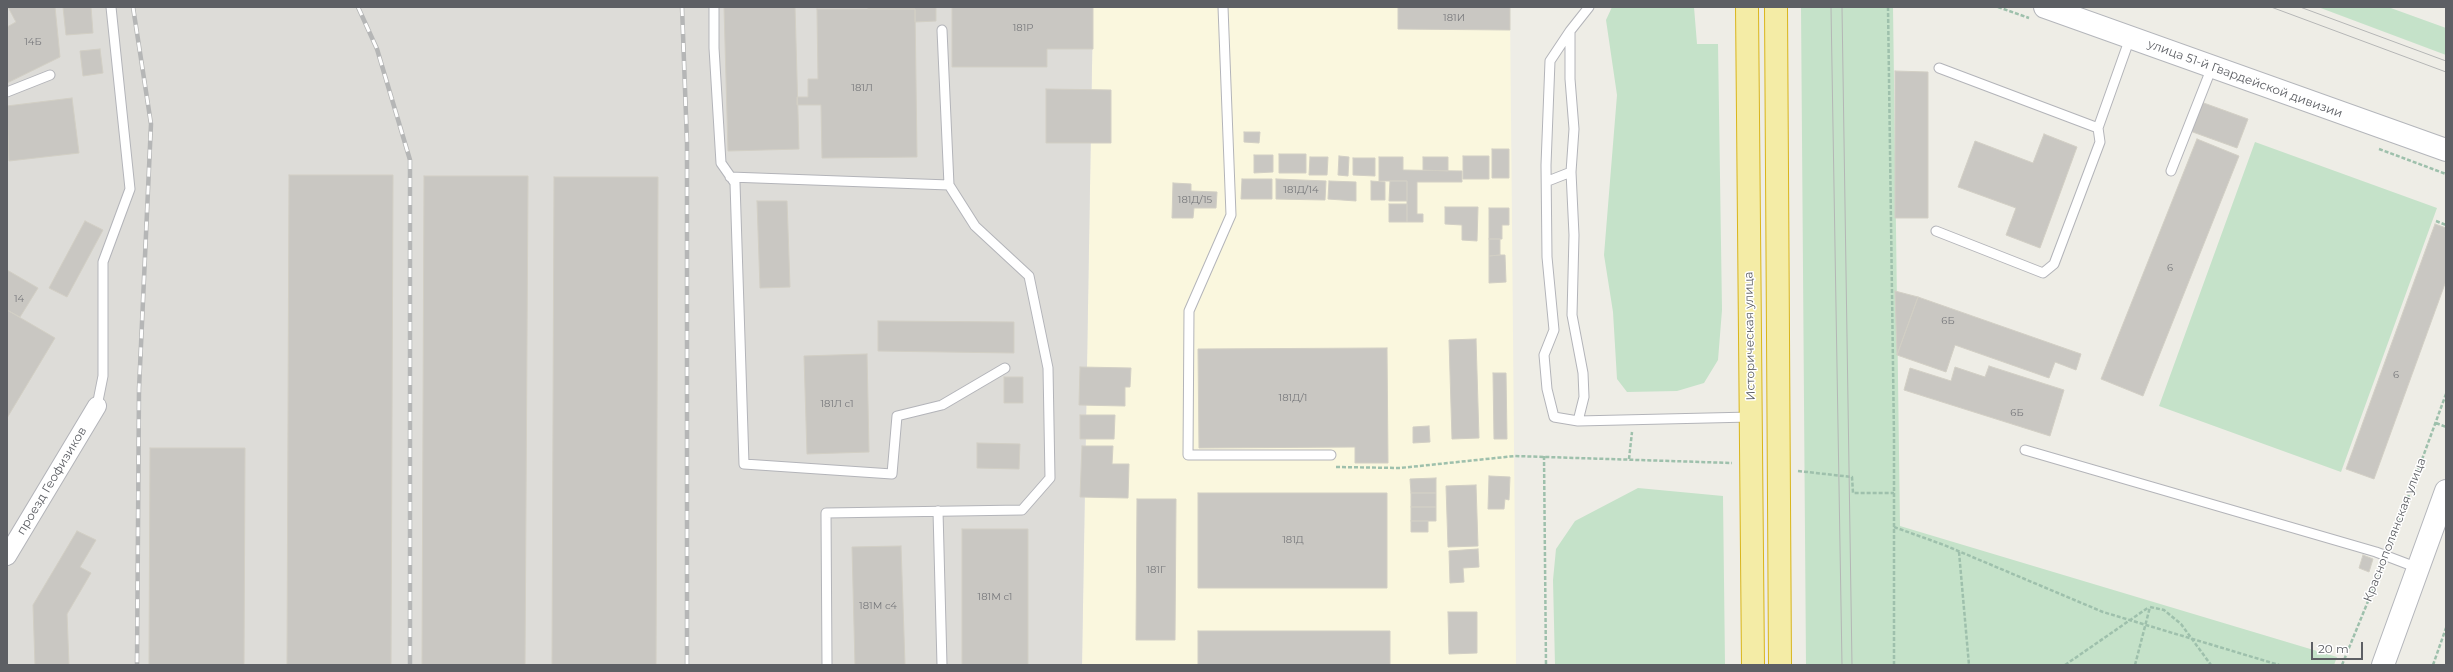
<!DOCTYPE html>
<meta charset="utf-8">
<style>
body{margin:0}
#map{position:relative;width:2453px;height:672px;overflow:hidden;background:#eeede6;font-family:Montserrat,sans-serif}
canvas{display:block}
.frame{position:absolute;inset:0;border:8px solid #5d5f64;pointer-events:none}
.scale{position:absolute;left:2311px;top:642px;width:52px;height:18px;box-sizing:border-box;border:2px solid #5d5f64;border-top:0;padding-left:5px;font-size:12px;line-height:14px;white-space:nowrap;color:#5d5f64;-webkit-text-stroke:3px #fff;paint-order:stroke}
</style>
<div id="map">
<canvas width="2453" height="672"></canvas>
<div class="frame"></div>
<div class="scale">20 m</div>
</div>
<script>
const g = document.querySelector('canvas').getContext('2d');
g.lineJoin = 'round';
function fillPath(path, color) {
  g.fillStyle = color;
  g.fill(path, 'evenodd');
}
function shape(rows) {
  const path = new Path2D();
  for (const r of rows) {
    path.moveTo(r[0], r[1]);
    for (let i = 2; i < r.length; i += 2) path.lineTo(r[i], r[i + 1]);
  }
  return path;
}
function trace(path, color, width, dash) {
  g.strokeStyle = color;
  g.lineWidth = width;
  g.lineCap = dash ? 'butt' : 'round';
  g.setLineDash(dash || []);
  g.stroke(path);
}
function label(font, color, halo, rows, align = 'center') {
  g.font = font + ' Montserrat,sans-serif';
  g.lineWidth = 3;
  g.setLineDash([]);
  g.textBaseline = 'middle';
  g.strokeStyle = halo;
  g.fillStyle = color;
  for (const [text, x, y, turn = 0] of rows) {
    g.save();
    g.translate(x, y);
    g.rotate((+turn || 0) * Math.PI / 180);
    g.textAlign = isNaN(turn) ? turn : align;
    if (halo) g.strokeText(text, 0, 0);
    g.fillText(text, 0, 0);
    g.restore();
  }
}
fillPath(shape([
 [1093,7,1510,7,1516,665,1082,665]
]), '#faf7de');
fillPath(shape([
 [7,7,1093,7,1082,665,7,665]
]), '#dddcd8');
fillPath(shape([
 [1612,7,1694,7,1697,44,1718,44,1722,310,1718,360,1704,383,1677,391,1627,392,1617,379,1613,312,1604,255,1617,95,1606,20],
 [1801,7,1893,7,1900,526,2337,657,2334,665,1806,665],
 [2318,7,2388,7,2446,28,2446,55],
 [2255,142,2437,208,2341,472,2159,406],
 [1638,488,1723,496,1725,665,1555,665,1553,580,1556,549,1575,521]
]), '#c5e2c9');
const building = shape([
 [8,7,55,7,60,57,7,83,7,27,16,22,8,7],
 [63,7,91,7,93,33,66,35,63,7],
 [724,7,795,7,799,149,728,151,724,7],
 [868,7,936,7,936,21,915,22,915,9,868,9,868,7],
 [952,7,1093,7,1093,49,1047,49,1047,67,952,67,952,7],
 [1398,7,1510,7,1510,30,1398,29,1398,7],
 [817,9,915,9,917,157,822,158,821,105,797,105,797,97,808,97,808,79,818,79,817,9],
 [100,49,103,73,83,76,80,51,100,49],
 [1895,71,1928,72,1928,218,1895,218,1895,71],
 [1046,89,1111,90,1111,143,1046,143,1046,89],
 [72,98,79,153,9,161,7,106,72,98],
 [2201,102,2248,119,2237,148,2190,131,2201,102],
 [1244,132,1260,132,1259,143,1244,142,1244,132],
 [2044,134,2077,147,2040,248,2006,235,2016,208,1958,187,1975,141,2033,163,2044,134],
 [2197,139,2239,156,2143,396,2101,379,2197,139],
 [1492,149,1509,149,1509,178,1492,178,1492,149],
 [1279,154,1306,154,1306,173,1279,173,1279,154],
 [1254,155,1273,155,1273,172,1254,173,1254,155],
 [1339,156,1349,157,1348,176,1338,175,1339,156],
 [1463,156,1489,156,1489,179,1463,179,1463,156],
 [1310,157,1328,157,1327,175,1309,175,1310,157],
 [1379,157,1403,157,1403,170,1462,171,1462,182,1417,182,1417,214,1423,214,1423,222,1407,222,1407,181,1379,181,1379,157],
 [1423,157,1448,157,1448,171,1423,170,1423,157],
 [1353,158,1375,158,1375,176,1353,175,1353,158],
 [289,175,393,175,391,665,287,665,289,175],
 [424,176,528,176,525,665,422,665,424,176],
 [554,177,658,177,656,665,552,665,554,177],
 [1242,179,1272,179,1272,199,1241,199,1242,179],
 [1276,179,1326,181,1325,200,1276,199,1276,179],
 [1329,181,1356,182,1356,201,1328,199,1329,181],
 [1371,181,1385,182,1385,200,1371,200,1371,181],
 [1390,181,1407,181,1407,201,1389,201,1390,181],
 [1173,183,1191,184,1191,191,1217,192,1216,208,1194,208,1193,218,1172,218,1173,183],
 [757,201,787,201,790,287,760,288,757,201],
 [1389,204,1407,204,1407,222,1389,222,1389,204],
 [1445,207,1478,207,1477,241,1462,240,1462,225,1445,224,1445,207],
 [1489,208,1509,208,1509,225,1502,225,1502,239,1489,239,1489,208],
 [85,221,103,230,67,297,49,288,85,221],
 [2435,224,2446,228,2446,281,2374,479,2346,469,2435,224],
 [1489,239,1500,239,1500,255,1489,256,1489,239],
 [1500,255,1505,255,1506,282,1489,283,1489,256,1500,255],
 [7,270,38,288,20,317,7,310,7,270],
 [1895,291,1918,297,1897,355,1895,291],
 [1918,297,2081,354,2076,370,2055,362,2049,378,1955,345,1946,372,1897,355,1918,297],
 [7,310,55,338,7,418,7,310],
 [878,321,1014,322,1014,353,878,351,878,321],
 [1476,339,1479,438,1452,439,1449,340,1476,339],
 [1387,348,1388,463,1355,463,1355,447,1199,448,1198,349,1387,348],
 [867,354,869,452,807,454,804,356,867,354],
 [1989,366,2064,390,2050,436,1904,390,1910,368,1951,381,1955,367,1985,377,1989,366],
 [1080,367,1131,368,1130,387,1125,387,1125,406,1079,405,1080,367],
 [1493,373,1506,373,1507,439,1494,439,1493,373],
 [1004,377,1023,377,1023,403,1004,403,1004,377],
 [1080,415,1115,415,1114,439,1080,439,1080,415],
 [1429,426,1430,442,1413,443,1413,427,1429,426],
 [977,443,1020,444,1019,469,977,468,977,443],
 [1082,446,1113,446,1112,464,1129,464,1128,498,1080,497,1082,446],
 [150,448,245,448,244,665,149,665,150,448],
 [1489,476,1510,477,1509,500,1505,499,1504,509,1488,509,1489,476],
 [1436,478,1436,493,1411,493,1410,479,1436,478],
 [1476,485,1478,546,1448,547,1446,486,1476,485],
 [1198,493,1387,493,1387,588,1198,588,1198,493],
 [1411,493,1436,493,1436,507,1411,507,1411,493],
 [1137,499,1176,499,1175,640,1136,640,1137,499],
 [1411,507,1436,507,1436,521,1411,521,1411,507],
 [1411,521,1428,521,1428,532,1411,532,1411,521],
 [962,529,1028,529,1028,665,962,665,962,529],
 [77,531,96,540,80,567,91,573,67,614,69,665,35,665,33,605,77,531],
 [901,546,905,665,855,665,852,547,901,546],
 [1478,549,1479,567,1463,568,1464,582,1450,583,1449,551,1478,549],
 [2363,555,2373,559,2369,572,2359,568,2363,555],
 [1448,612,1477,612,1477,653,1449,654,1448,612],
 [1198,631,1390,631,1390,665,1198,665,1198,631]
]);
fillPath(building, '#c9c7c2');
trace(building, '#d2cfc5', 1);
const service = shape([
 [714,7,714,48,721,163,735,183,744,464,892,474,897,416,942,405,1005,368],
 [1223,7,1231,215,1189,311,1188,455,1331,455],
 [1570,31,1570,79,1574,129,1571,172,1574,235,1572,315,1583,373,1584,397,1578,421,1554,417,1547,389,1544,355,1554,330,1547,257,1546,165,1550,61,1570,31,1589,7],
 [1939,68,2098,128,2130,38],
 [7,92,50,75],
 [2171,171,2212,67],
 [730,177,949,185,942,30],
 [1548,181,1571,172],
 [1936,231,2043,273,2054,264,2100,142,2098,128],
 [97,406,103,376,103,262,130,189,111,7],
 [1578,421,1751,417],
 [2025,450,2376,552,2418,568],
 [938,511,942,665],
 [827,665,826,513,1022,510,1050,478,1048,368,1029,276,975,226,949,185]
]);
const minor = shape([
 [7,556,97,406]
]);
const secondary = shape([
 [2045,7,2446,150],
 [2383,665,2446,491]
]);
const trunk = shape([
 [1747,7,1753,665],
 [1776,7,1780,665]
]);
trace(service, '#b3b4b9', 11);
trace(minor, '#b3b4b9', 20);
trace(secondary, '#b4b6bb', 24);
trace(trunk, '#d9b51b', 24);
trace(shape([
 [1888,7,1894,436,1894,665],
 [1998,7,2029,18],
 [2379,149,2446,174],
 [2436,221,2446,225],
 [2436,423,2446,427],
 [1544,456,1546,665],
 [1629,459,1632,432],
 [1336,467,1400,468,1515,456,1732,463],
 [1798,471,1852,477,1853,493,1894,493],
 [1894,527,1944,545,2103,612,2279,665],
 [2391,544,2446,394],
 [1959,552,1969,665],
 [2065,665,2149,607],
 [2135,665,2150,607,2164,610,2181,624,2211,665],
 [2342,665,2382,567],
 [2433,665,2446,628]
]), '#9ec0ac', 2.5, [4, 2]);
trace(service, '#fff', 9);
trace(minor, '#fff', 18);
trace(secondary, '#fff', 22);
trace(trunk, '#f4eca6', 22);
trace(shape([
 [1831,7,1842,665],
 [1842,7,1852,665],
 [2271,7,2446,72],
 [2300,7,2446,61]
]), '#b5b6b6', 1);
const rail = shape([
 [133,7,151,124,139,389,137,665],
 [358,7,377,49,410,160,410,665],
 [682,7,687,143,687,665]
]);
trace(rail, '#b5b6b6', 4.5);
trace(rail, '#fff', 3, [9]);
label('10px', '#78797c', null, [
 ["181И",1454,18],
 ["181Р",1023,28],
 ["14Б",33,42],
 ["181Л",862,88],
 ["181Д/14",1301,190],
 ["181Д/15",1195,200],
 ["6",2170,268],
 ["14",19,299],
 ["6Б",1948,321],
 ["6",2396,375],
 ["181Д/1",1293,398],
 ["181Л с1",837,404],
 ["6Б",2017,413],
 ["181Д",1293,540],
 ["181Г",1156,570],
 ["181М с1",995,597],
 ["181М с4",878,606]
]);
label('12px', '#5d5f64', '#fff', [
 ["улица 51-й Гвардейской дивизии",2245,79,20],
 ["Историческая улица",1750,336,-91],
 ["проезд Геофизиков",52,481,-59],
 ["Краснополянская улица",2395,530,-69]
]);
</script>
